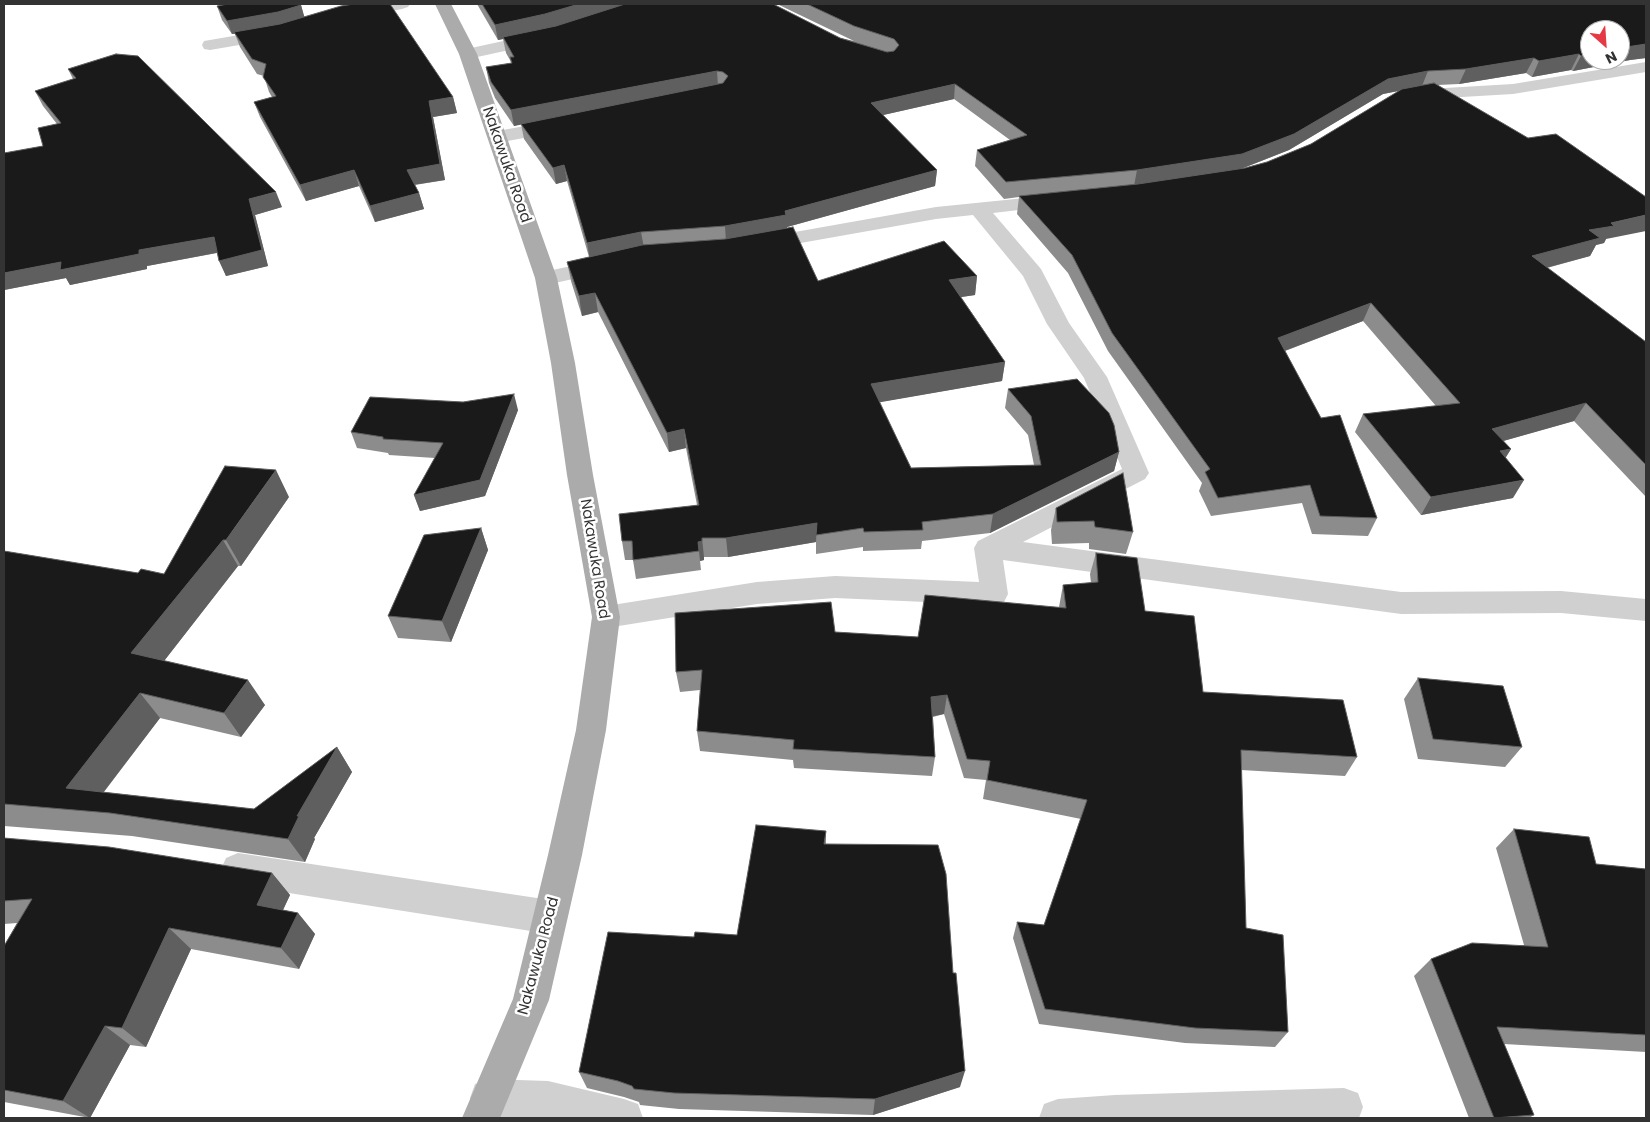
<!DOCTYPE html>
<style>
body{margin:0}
#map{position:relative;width:1650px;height:1122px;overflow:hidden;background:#fff;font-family:Poppins,sans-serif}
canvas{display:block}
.frame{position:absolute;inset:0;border:5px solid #333;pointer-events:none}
.north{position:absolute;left:1580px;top:20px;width:50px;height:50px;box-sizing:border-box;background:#fff;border:1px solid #adadad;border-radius:50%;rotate:154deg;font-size:14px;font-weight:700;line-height:20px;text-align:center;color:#333}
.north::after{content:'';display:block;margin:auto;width:18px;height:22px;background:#e63946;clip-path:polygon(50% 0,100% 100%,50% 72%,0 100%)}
</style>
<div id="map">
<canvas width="1650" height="1122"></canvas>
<div class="frame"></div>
<div class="north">N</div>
</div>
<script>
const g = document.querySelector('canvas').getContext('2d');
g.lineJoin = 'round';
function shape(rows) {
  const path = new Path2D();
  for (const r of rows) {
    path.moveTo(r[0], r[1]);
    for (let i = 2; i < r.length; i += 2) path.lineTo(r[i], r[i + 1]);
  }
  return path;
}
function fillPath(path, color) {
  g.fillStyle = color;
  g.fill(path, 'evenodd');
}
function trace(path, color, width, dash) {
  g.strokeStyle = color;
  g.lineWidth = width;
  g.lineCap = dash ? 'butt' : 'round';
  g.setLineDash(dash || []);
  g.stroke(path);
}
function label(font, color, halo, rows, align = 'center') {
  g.font = font + ' Poppins,sans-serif';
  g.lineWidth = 5;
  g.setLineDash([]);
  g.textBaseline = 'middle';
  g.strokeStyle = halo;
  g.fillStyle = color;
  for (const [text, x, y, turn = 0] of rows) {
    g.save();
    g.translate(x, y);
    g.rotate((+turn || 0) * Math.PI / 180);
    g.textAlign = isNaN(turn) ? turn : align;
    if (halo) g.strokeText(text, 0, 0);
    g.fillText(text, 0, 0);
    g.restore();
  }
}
fillPath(shape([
 [377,4,410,4,408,7,402,9,354,18,348,16,346,13,348,10,377,4],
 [274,29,280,30,282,34,280,38,210,50,204,49,202,45,204,41,210,40,274,29],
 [540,33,546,34,548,38,546,42,468,59,462,58,459,54,462,50,540,33],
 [1646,62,1646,72,1513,94,1411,100,1405,99,1402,95,1405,91,1411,90,1513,84,1646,62],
 [559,120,566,122,568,126,566,130,497,143,490,141,488,137,490,133,497,131,559,120],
 [1055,195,1062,197,1065,201,1062,205,993,213,1041,269,1069,323,1107,377,1149,473,1145,479,1023,542,1401,592,1561,591,1646,599,1646,621,1561,613,1401,614,1003,560,1008,594,1004,602,994,605,835,598,757,604,606,628,596,625,592,617,596,609,606,606,757,582,835,576,979,582,974,548,978,541,1122,469,1084,378,1047,324,1023,276,973,215,936,219,761,250,754,248,750,244,754,240,761,238,936,207,1055,195],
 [605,259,613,260,616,265,613,270,546,285,538,283,535,278,538,273,605,259],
 [238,853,550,900,562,905,567,917,562,929,550,934,238,885,226,880,221,869,226,858,238,853],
 [489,1079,548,1081,624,1099,638,1104,643,1118,489,1117,475,1112,470,1098,475,1084,489,1079],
 [1344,1088,1358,1093,1363,1107,1359,1118,1039,1118,1044,1104,1058,1099,1115,1095,1344,1088]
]), '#d0d0d0');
fillPath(shape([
 [435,4,451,4,477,54,557,278,575,363,593,475,620,617,606,730,582,855,549,1000,500,1118,462,1118,513,999,548,855,576,730,592,617,567,475,551,363,535,278,459,54,435,4]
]), '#ababab');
fillPath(shape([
 [477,4,773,4,840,38,854,41,777,4,1646,4,1646,58,1630,60,1573,71,1571,70,1532,77,1526,73,1459,84,1438,85,1606,239,1604,243,1596,245,1590,256,1547,268,1646,342,1646,497,1574,421,1503,441,1511,449,1505,458,1513,498,1421,515,1355,432,1363,414,1436,406,1363,321,1285,351,1321,418,1377,518,1368,536,1312,534,1302,503,1211,516,1199,491,1202,483,1108,351,1068,273,1017,214,1019,197,1004,199,975,166,977,150,1010,140,954,99,883,115,937,170,935,186,787,227,787,228,818,281,977,276,975,295,961,297,1005,362,1002,381,879,402,911,468,1034,465,1028,435,1005,408,1008,389,1119,452,1114,471,990,533,922,541,921,549,863,551,863,547,816,554,816,542,728,557,704,557,704,560,700,561,701,570,636,579,633,560,625,560,622,541,697,505,686,448,669,452,598,312,582,316,571,281,567,262,589,257,567,181,556,184,524,139,521,124,514,126,495,98,489,83,486,67,511,63,510,60,506,53,503,39,498,40],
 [1399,91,1311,144,1267,162,1241,169,1289,150,1383,94],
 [301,5,304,17,453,97,457,113,433,117,445,180,415,185,419,193,424,209,375,222,359,186,306,201,260,117,254,102,272,97,269,92,264,76,257,74,240,47,235,34,232,34,222,20,217,6],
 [68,69,282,207,255,215,268,266,226,276,217,253,147,266,147,269,70,285,66,278,4,290,4,153,43,146,57,124,43,106,35,91,73,79],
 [518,410,485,496,420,511,414,495,435,458,389,455,388,453,357,448,351,432],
 [289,497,241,566,238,566,164,661,265,705,241,737,160,718,104,792,254,809,337,747,352,772,314,838,315,839,305,862,132,836,4,826,4,551,138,573,164,574],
 [1056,508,1133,532,1126,554,1089,549,1089,543,1052,544,1051,530],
 [481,528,488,550,451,642,398,638,388,616],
 [1096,553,1145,611,1203,692,1357,757,1345,776,1241,770,1246,928,1288,1032,1275,1047,1185,1043,1039,1024,1013,938,1017,922,1044,925,1081,819,983,799,986,780,964,778,944,714,933,717,935,757,932,776,794,768,793,760,700,751,697,731,700,690,680,692,676,672,835,632,918,637,1059,607,1063,585,1091,583,1090,574],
 [1418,678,1522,747,1505,767,1418,759,1404,699],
 [1514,829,1596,864,1646,869,1646,1052,1504,1044,1534,1115,1529,1118,1469,1118,1414,976,1431,959,1524,945,1496,848],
 [826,831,826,844,960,1087,873,1115,679,1109,640,1105,639,1102,624,1097,587,1088,579,1072,694,937,737,935],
 [4,838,272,873,290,895,283,910,298,913,315,934,299,969,191,949,146,1047,130,1045,90,1118,4,1102,4,946,17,923,4,924]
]), '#8c8c8c');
fillPath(shape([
 [579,4,630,4,548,29,503,37,503,39,498,40,495,25],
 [301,5,305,19,283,25,232,34,227,21],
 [1646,44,1646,58,1630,60,1573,71,1581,56,1590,54,1590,60,1620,60,1620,48],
 [1579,54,1571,70,1532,77,1539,61],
 [1534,58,1526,73,1459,84,1466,69],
 [717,71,718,86,514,126,511,110],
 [1428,71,1422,86,1383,94,1289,150,1238,170,1134,186,1137,170,1388,79],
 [955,84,954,99,870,118,871,103],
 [453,97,457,113,433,117,445,180,412,185,407,170,429,101],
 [564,165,567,181,556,184,553,168],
 [354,170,359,186,306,201,300,185],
 [937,170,935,186,787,227,787,231,726,242,725,226,785,211],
 [276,192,282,207,255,215,268,266,226,276,219,261,249,199],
 [419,193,424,209,375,222,370,206],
 [1646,215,1646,231,1606,239,1604,243,1596,245,1590,256,1523,274,1532,256,1589,230,1611,223],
 [641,232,644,248,590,260,587,243],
 [214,237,221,252,147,266,147,269,70,285,66,278,4,290,4,273,61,262,139,250],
 [977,276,975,295,948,299,949,280],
 [595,293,598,312,582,316,579,296],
 [1371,303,1363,321,1271,356,1278,338],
 [1005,362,1002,381,870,404,871,384],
 [514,394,518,410,485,496,420,511,414,495],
 [1586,403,1574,421,1482,447,1492,429],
 [684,429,686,448,669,452,667,433],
 [1511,449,1500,467,1500,451],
 [1119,452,1114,471,990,533,993,514],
 [276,470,289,497,241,566,226,540],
 [1524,480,1513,498,1421,515,1431,497],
 [817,523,816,542,728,557,726,538],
 [481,528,488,550,451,642,442,621],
 [702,538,704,557,704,560,700,561,701,570,698,542],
 [223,540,238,566,150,679,131,653],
 [248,680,265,705,241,737,224,713],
 [140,693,160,718,89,811,66,788],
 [947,695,944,714,929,717,931,697],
 [337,747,352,772,314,838,315,839,305,862,288,839,297,816],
 [272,873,290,895,275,927,257,905],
 [298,913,315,934,299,969,281,948],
 [169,928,191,949,146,1047,122,1028],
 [105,1026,130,1045,90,1118,63,1101],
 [965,1071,960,1087,873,1115,875,1099]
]), '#5f5f5f');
const building = shape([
 [228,4,300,4,301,5,278,12,227,21,217,6,228,4],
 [354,4,390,4,453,97,429,101,440,164,407,170,419,193,370,206,354,170,300,185,254,102,276,96,263,77,266,64,252,59,234,32,280,24,341,6,354,4],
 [482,4,579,4,545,14,495,25,482,4],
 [625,4,773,4,840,38,887,52,894,51,899,45,894,39,854,26,807,4,1646,4,1646,44,1620,48,1620,30,1590,30,1590,54,1581,56,1579,54,1539,61,1534,58,1466,69,1428,71,1388,79,1294,134,1242,154,1137,170,1006,182,977,150,1027,135,955,84,871,103,937,170,785,211,786,215,725,226,641,232,587,243,564,165,553,168,521,124,723,83,728,76,723,72,717,71,511,110,491,82,486,67,512,63,510,57,514,57,503,37,556,26,625,4],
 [116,54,138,56,276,192,249,199,262,250,219,261,214,237,139,250,139,254,60,270,61,262,4,273,4,153,43,146,38,128,61,123,35,91,76,78,68,69,116,54],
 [1434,83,1528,138,1556,134,1646,197,1646,215,1611,223,1614,226,1589,230,1600,238,1532,256,1646,342,1646,465,1586,403,1492,429,1511,449,1500,451,1524,480,1431,497,1363,414,1460,403,1371,303,1278,338,1321,418,1340,415,1377,518,1320,516,1310,485,1218,498,1205,472,1210,469,1112,333,1072,255,1019,196,1138,184,1245,168,1267,162,1311,144,1402,89,1434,83],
 [793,227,818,281,944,241,977,276,949,280,1005,362,871,384,911,468,1041,465,1031,416,1008,389,1077,379,1109,413,1114,425,1119,452,993,514,922,522,923,530,864,532,863,528,816,535,817,523,726,538,702,538,702,541,698,542,699,551,633,560,632,541,622,541,619,514,699,505,684,429,667,433,595,293,579,296,567,262,642,245,725,239,793,227],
 [514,394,480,480,414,495,443,443,383,439,383,437,351,432,370,397,463,402,514,394],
 [225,466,276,470,226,540,223,540,131,653,248,680,224,713,140,693,66,788,254,809,337,747,297,816,299,816,288,839,110,813,4,804,4,551,138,573,141,569,164,574,225,466],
 [1123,473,1133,532,1095,527,1094,521,1057,522,1056,508,1123,473],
 [481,528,442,621,388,616,424,535,481,528],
 [1096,553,1137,558,1145,611,1194,616,1203,692,1343,700,1357,757,1241,750,1246,928,1283,935,1288,1032,1195,1028,1045,1009,1017,922,1044,925,1087,800,987,780,990,761,967,759,947,695,931,697,935,757,793,749,794,740,697,731,702,670,676,672,675,613,831,602,835,632,918,637,925,595,1066,608,1063,585,1098,582,1096,553],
 [1418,678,1503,686,1522,747,1433,739,1418,678],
 [756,825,826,831,824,844,938,845,946,874,953,973,956,973,965,1071,875,1099,674,1093,634,1089,632,1086,618,1081,579,1072,608,932,694,937,695,932,737,935,756,825],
 [1514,829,1589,837,1596,864,1646,869,1646,1035,1497,1027,1534,1115,1494,1118,1431,959,1472,943,1548,947,1514,829],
 [4,838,109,847,272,873,257,905,298,913,281,948,169,928,122,1028,105,1026,63,1101,4,1090,4,946,32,899,4,901,4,838]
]);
fillPath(building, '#1a1a1a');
trace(building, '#5f5f5f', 1);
label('15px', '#333', '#fff', [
 ["Nakawuka Road",506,165,71],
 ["Nakawuka Road",594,559,81],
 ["Nakawuka Road",539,956,-75]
]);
</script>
